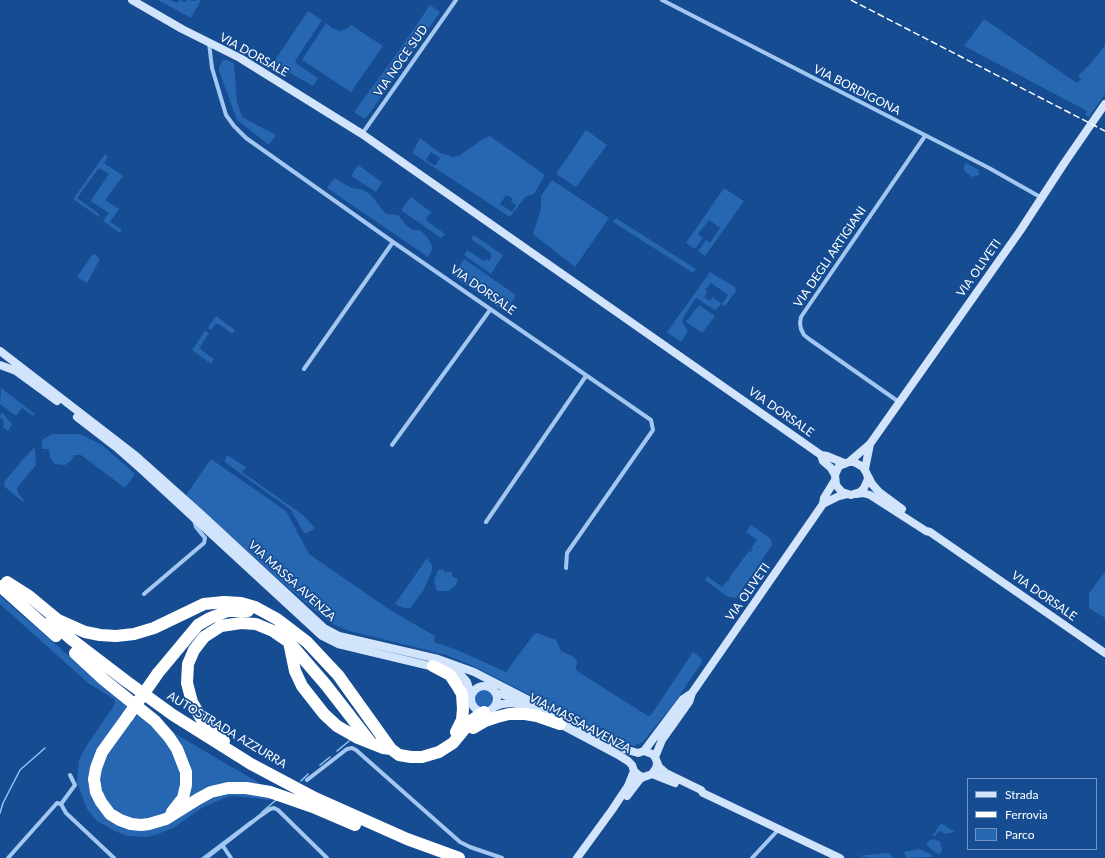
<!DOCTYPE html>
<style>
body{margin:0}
#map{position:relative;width:1105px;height:858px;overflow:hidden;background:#154c92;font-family:Lato,sans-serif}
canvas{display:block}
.legend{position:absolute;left:967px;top:778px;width:130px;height:72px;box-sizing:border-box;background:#154c92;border:1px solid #7394be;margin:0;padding:5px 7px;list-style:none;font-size:12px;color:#fff}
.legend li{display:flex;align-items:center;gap:8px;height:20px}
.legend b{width:20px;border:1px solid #7394be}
</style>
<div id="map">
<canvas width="1105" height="858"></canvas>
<ul class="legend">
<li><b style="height:5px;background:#d1e4fc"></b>Strada</li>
<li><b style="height:5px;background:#fff"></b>Ferrovia</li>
<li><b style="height:11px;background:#2766b1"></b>Parco</li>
</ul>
</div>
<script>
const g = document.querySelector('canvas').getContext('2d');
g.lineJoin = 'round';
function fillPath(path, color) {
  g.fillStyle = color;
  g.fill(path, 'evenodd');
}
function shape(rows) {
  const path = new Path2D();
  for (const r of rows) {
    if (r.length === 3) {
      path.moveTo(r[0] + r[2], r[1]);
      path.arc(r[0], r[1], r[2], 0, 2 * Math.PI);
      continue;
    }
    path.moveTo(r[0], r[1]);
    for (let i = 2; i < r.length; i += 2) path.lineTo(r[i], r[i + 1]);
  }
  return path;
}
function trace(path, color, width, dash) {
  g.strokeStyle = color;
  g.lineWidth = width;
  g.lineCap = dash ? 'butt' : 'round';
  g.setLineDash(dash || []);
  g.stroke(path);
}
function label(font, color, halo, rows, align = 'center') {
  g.font = font + ' Lato,sans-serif';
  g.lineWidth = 3.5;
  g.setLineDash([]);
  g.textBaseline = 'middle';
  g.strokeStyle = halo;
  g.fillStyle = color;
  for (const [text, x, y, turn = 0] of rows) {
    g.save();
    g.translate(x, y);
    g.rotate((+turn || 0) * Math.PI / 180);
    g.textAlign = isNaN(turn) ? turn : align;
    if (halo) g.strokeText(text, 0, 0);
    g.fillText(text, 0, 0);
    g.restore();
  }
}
fillPath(shape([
 [158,0,170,0,177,3,179,0,185,2,187,0,195,1,196,0,201,0,191,18],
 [430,5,440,12,369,114,366,118,363,118,354,112,401,48],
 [308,11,322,20,295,61,297,64,318,78,313,86,273,63],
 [984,19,1077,83,1081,79,1078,76,1092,62,1105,45,1105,94,1089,117,1085,115,1087,111,964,46],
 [326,23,332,28,340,31,346,29,351,25,383,46,351,92,302,60],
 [223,60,227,60,234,63,237,102,242,117,276,135,269,145,237,120,219,71,219,67],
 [586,130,607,145,576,187,556,174],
 [490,136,545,175,534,194,525,197,510,217,412,153,420,138,440,153,453,157,460,155,483,139],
 [431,152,440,158,435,166,426,160],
 [506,195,513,199,511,202,516,205,512,212,500,204],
 [105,154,108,157,104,163,123,176,105,200,119,209,110,222,122,230,120,233,103,221,109,213,92,202,91,200,109,174,99,168,77,198,99,214,99,217,73,199],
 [966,163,979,170,979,175,972,177,964,171,964,167],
 [358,165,382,182,376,192,351,176],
 [334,178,352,188,361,189,370,194,386,214,398,215,407,226,413,230,420,230,428,238,433,248,428,257,327,188],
 [552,180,609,218,575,267,533,234,541,209,541,196],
 [724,188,744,201,705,256,698,251,706,240,710,243,720,228,709,220,698,234,703,238,695,249,686,243],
 [411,197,432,213,432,214,430,213,426,218,428,219,427,221,445,234,441,238,401,210],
 [616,218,696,269,693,273,613,222],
 [474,235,503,255,491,274,464,255,467,250,484,261,486,259,489,261,492,256,490,255,491,253,471,239],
 [95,254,99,258,99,261,87,283,77,277,92,255],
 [464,259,516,295,505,312,453,276],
 [710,272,735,287,736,291,725,306,721,304,715,310,696,298,684,316,682,322,688,331,681,342,667,332],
 [711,283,728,295,722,304,713,297,710,301,704,297,707,292,705,290],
 [699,305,715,316,702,333,686,322],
 [216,316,235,330,232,334,219,324,215,324,211,330,208,328],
 [205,331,209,333,201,345,200,349,214,359,211,364,192,350],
 [1,388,35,414,33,416,22,408,16,416,0,404],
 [2,412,12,424,8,431,3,427,4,422,0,417],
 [52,434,80,434,102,445,135,474,125,488,81,455,74,455,71,461,65,465,55,464,50,458,49,449,42,449,42,440],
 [35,447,36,465,17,488,18,493,24,500,23,502,5,487,4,482,24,458],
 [227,455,246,467,242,472,303,515,315,528,307,533,304,533,291,510,226,463,225,460],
 [211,459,286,511,309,554,390,610,435,636,434,642,457,650,506,672,534,634,537,633,556,640,561,651,572,656,577,661,576,668,577,671,648,716,651,715,693,652,700,657,702,662,675,702,643,742,633,746,608,735,606,730,603,728,596,729,469,664,446,655,419,648,349,631,333,624,319,614,278,579,186,495],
 [751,525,771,539,772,545,736,598,728,597,705,580,707,576,722,587,727,581,728,582,730,579,729,578,749,551,751,552,753,549,751,548,757,540,746,532],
 [427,558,432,565,432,571,423,591,410,608,404,608,395,604],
 [443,569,445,572,451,572,453,577,458,579,456,585,449,591,437,591,434,581,438,570],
 [1105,572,1105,618,1089,608,1089,593],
 [0,596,68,655,131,704,91,772,116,822,175,816,226,792,277,796,271,800,233,796,224,798,202,808,173,828,158,834,147,837,127,836,115,831,97,821,87,809,77,782,79,760,85,748,113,707,115,703,114,699,88,683,0,604],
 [484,699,10],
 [136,710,177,752,183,786,168,813,145,822,118,817,99,792,100,764],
 [169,730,264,786,190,800,186,795],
 [941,823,955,832,946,834,940,831,937,833,935,836,932,836],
 [935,839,940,842,942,851,939,855,926,845,930,840],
 [920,849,932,855,932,857,906,858,904,852],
 [887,853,890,854,893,858,871,858,858,856]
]), '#2766b1');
trace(shape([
 [337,751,349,741],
 [320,765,330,757],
 [301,781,308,774],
 [262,812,276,800],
 [0,813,3,803,20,770,45,748],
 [202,858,251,821]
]), '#95c2f4', 1.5);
trace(shape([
 [662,0,989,168,1042,198],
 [209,43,212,68,226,115,234,126,246,138,393,242,651,420,653,430,567,553,566,568],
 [362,134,456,0],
 [304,369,393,242],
 [899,402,809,339,804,335,801,329,800,323,801,317,805,311,925,136],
 [392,445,490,310],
 [486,522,586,376],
 [144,594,204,543,205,538,196,527,194,520],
 [70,775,75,785,61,804,66,813,114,858],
 [307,780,347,749,352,748,356,750,460,842,470,847,502,858],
 [223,846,231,858],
 [8,858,57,803,61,804],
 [206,858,260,816,270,809,274,808,278,810,327,858],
 [752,858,779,829]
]), '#a3c7f1', 4);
trace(shape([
 [132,0,182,29,240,58,362,134,821,455,827,456,844,463],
 [0,351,136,456,201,514,324,628,339,636,438,659,474,672,624,749,638,753,644,751,652,754,655,757,659,767,666,773,701,790,703,793,840,858],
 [0,365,16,371,57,401],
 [77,417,116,447,141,469,322,636,338,644,455,672,460,674,467,682,471,694],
 [821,455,823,461,831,468,835,475,836,485,842,492,851,495,860,492,864,488,868,479,867,474,863,467,854,462,849,462,839,466,835,475],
 [849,462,870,444,1020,231,1065,162,1105,104],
 [865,469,870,444],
 [868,476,872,484,879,492,902,509],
 [856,494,863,493,870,495,926,531,930,532,1105,653],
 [823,504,839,496,847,494],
 [484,699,13],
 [496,693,522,700],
 [494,707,502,704,511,703,522,705,538,713],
 [556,722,620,756,628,761,632,765,634,771,640,776,644,777,652,774,656,768,657,764],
 [644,751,683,699,692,693,823,504,824,498,835,480],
 [655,757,662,740,689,702,692,693],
 [652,774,675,783],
 [627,796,640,779,644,777],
 [577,858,612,810,628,786,634,771]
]), '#d1e4fc', 8);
trace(shape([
 [7,582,29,596,58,620,85,632,100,635,116,636,134,634,154,628,204,604,224,602,241,603,255,607,277,619,307,642,338,675,391,749,399,755,411,757,422,757,439,752,453,743,472,720,484,712],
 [0,586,56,636],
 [51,621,71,639,126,681,173,715,251,764,315,798,407,839,459,858],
 [289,642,326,685,371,743],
 [75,653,103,679,155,721,169,737,177,749,186,772,186,785,183,798,172,812],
 [433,666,450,675,458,687,462,694,463,709,462,720,456,732],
 [158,673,198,625,210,618,228,611,248,611],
 [128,716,102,752,96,768,94,779,96,792,101,802,110,814,120,820,131,824,141,825,149,824,166,819,198,799,211,792,228,788,246,788,270,792,313,807,355,825],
 [473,728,485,721,497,717,509,714,525,714,537,716,560,724],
 [224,741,202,720,192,702,187,683,188,664,194,650,204,637,221,626,241,623,256,624,273,631,289,642,295,671,302,686,324,714,337,726,358,738,383,748,391,749]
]), '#fff', 12);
trace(shape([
 [851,0,1105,131]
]), '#fff', 1.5, [7, 3]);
trace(shape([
 [128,716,158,673]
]), '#fff', 12);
label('12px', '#fff', '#154c92', [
 ["VIA DORSALE",254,55,29],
 ["VIA NOCE SUD",401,61,-55],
 ["VIA BORDIGONA",857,90,27],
 ["VIA DEGLI ARTIGIANI",830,257,-56],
 ["VIA OLIVETI",979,268,-55],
 ["VIA DORSALE",483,290,35],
 ["VIA DORSALE",781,412,35],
 ["VIA MASSA AVENZA",292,581,42],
 ["VIA OLIVETI",748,592,-55],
 ["VIA DORSALE",1044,596,35],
 ["VIA MASSA AVENZA",580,723,28],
 ["AUTOSTRADA AZZURRA",227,730,31]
]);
</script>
